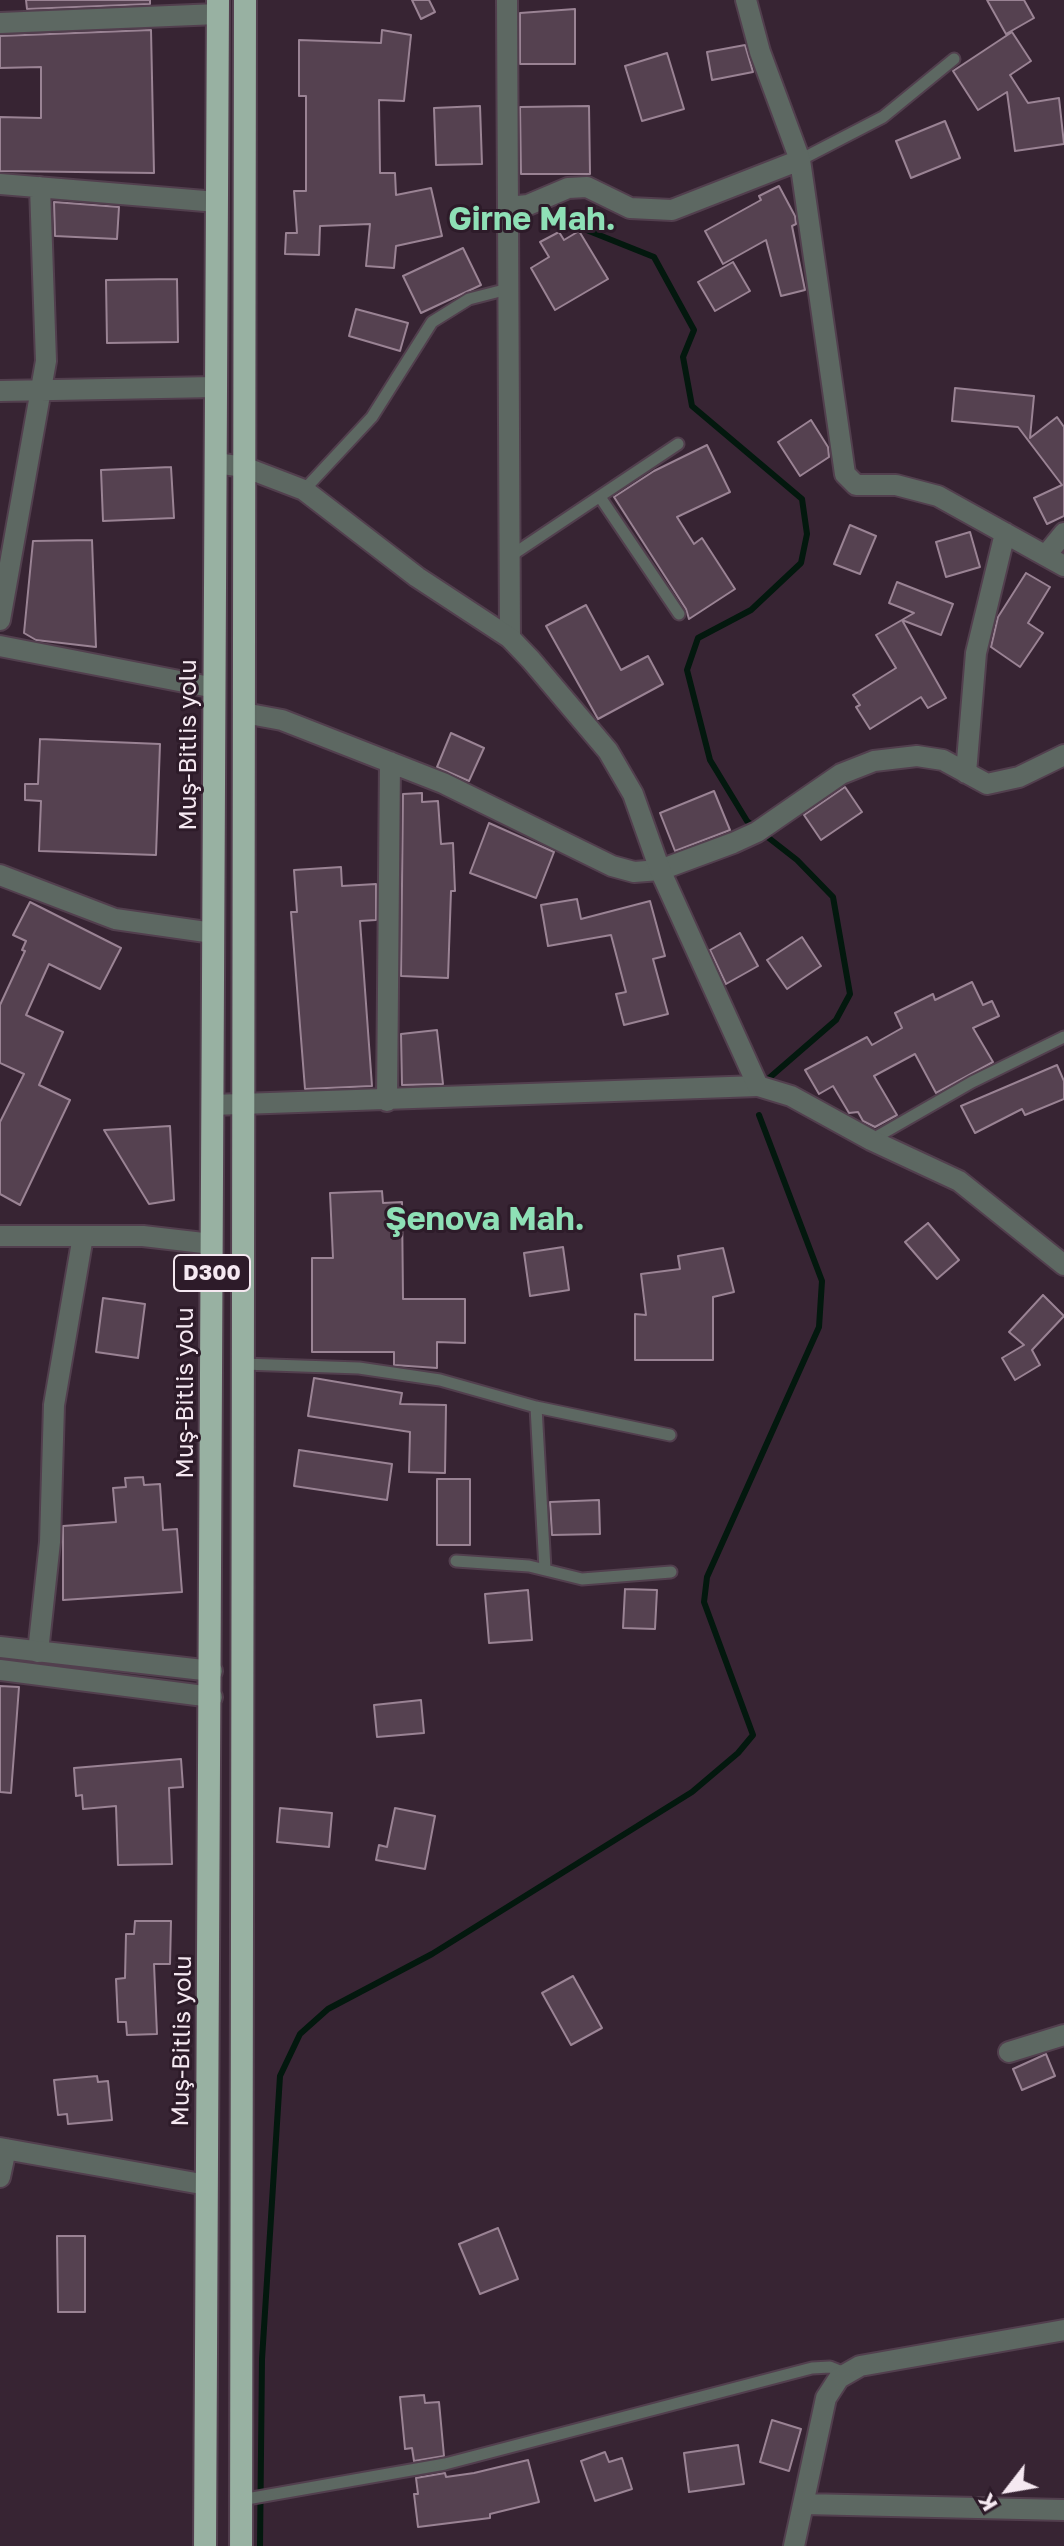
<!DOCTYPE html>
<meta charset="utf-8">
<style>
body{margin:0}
#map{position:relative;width:1064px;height:2546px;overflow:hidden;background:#372433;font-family:"Golos Text",sans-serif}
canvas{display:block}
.north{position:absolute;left:968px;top:2450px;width:80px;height:80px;-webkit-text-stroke:6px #2d1b29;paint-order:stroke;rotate:239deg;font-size:22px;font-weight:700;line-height:32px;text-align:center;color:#f5e8f1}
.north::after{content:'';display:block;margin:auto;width:28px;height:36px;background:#f5e8f1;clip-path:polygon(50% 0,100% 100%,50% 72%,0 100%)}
</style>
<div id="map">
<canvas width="1064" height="2546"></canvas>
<div class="north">K</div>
</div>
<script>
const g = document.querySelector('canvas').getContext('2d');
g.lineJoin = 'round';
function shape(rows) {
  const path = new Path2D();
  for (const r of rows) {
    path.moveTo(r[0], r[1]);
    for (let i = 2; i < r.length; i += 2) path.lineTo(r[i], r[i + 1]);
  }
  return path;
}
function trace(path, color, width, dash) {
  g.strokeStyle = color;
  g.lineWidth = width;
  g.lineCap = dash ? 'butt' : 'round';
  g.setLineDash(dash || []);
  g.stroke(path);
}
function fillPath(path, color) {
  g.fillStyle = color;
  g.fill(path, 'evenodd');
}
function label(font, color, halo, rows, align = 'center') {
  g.font = font + ' "Golos Text",sans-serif';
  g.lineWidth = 6;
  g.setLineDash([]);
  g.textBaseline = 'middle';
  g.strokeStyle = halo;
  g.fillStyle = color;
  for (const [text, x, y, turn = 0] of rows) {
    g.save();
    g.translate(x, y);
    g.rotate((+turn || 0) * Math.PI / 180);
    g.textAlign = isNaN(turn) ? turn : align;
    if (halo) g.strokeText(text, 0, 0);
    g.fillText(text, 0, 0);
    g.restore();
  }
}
trace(shape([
 [554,217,654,257,694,330,683,357,692,406,802,499,807,534,801,563,751,610,698,638,687,670,710,760,747,821,797,860,833,897,850,994,836,1020,768,1079],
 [260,2546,262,2359,280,2076,300,2034,328,2009,432,1954,692,1792,738,1753,753,1735,704,1602,707,1577,819,1327,822,1281,759,1115]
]), '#03180e', 6);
const building = shape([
 [26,0,150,0,150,4,27,9,26,0],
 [412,0,429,0,435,12,421,19,412,0],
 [987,0,1024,0,1034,18,1006,34,987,0],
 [575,9,575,64,520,64,520,13,575,9],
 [151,30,154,173,0,171,0,117,41,118,41,67,0,68,0,36,151,30],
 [382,30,411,35,404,101,379,100,380,173,395,173,396,195,431,188,442,236,396,246,394,268,366,266,370,224,320,226,319,255,285,254,286,233,297,233,294,191,306,191,306,96,299,96,299,40,381,43,382,30],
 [1012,32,1031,61,1010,75,1028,103,1059,98,1064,144,1015,151,1007,92,978,110,953,71,1012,32],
 [745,45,753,72,712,80,707,52,745,45],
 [667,53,684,109,642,121,625,66,667,53],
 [480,106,482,164,436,165,434,108,480,106],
 [589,106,590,174,521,174,520,107,589,106],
 [945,121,960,158,911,178,896,141,945,121],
 [779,186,795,216,796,224,792,226,805,290,781,296,766,240,723,264,705,231,761,200,759,196,779,186],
 [54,202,119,207,117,239,55,236,54,202],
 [579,231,608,279,555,310,531,268,549,257,540,242,559,232,564,240,579,231],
 [463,248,481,285,421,313,403,276,463,248],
 [733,262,750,291,715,311,698,282,733,262],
 [177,279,178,342,107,343,106,280,177,279],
 [356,309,408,323,400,351,349,336,356,309],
 [955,388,1034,396,1030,438,1057,417,1064,427,1064,516,1047,524,1034,498,1062,485,1018,427,952,421,955,388],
 [811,420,828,447,829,457,800,476,778,442,811,420],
 [707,445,730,492,677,517,694,544,702,538,735,589,689,619,686,609,614,497,654,471,707,445],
 [171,467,174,518,103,521,101,470,171,467],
 [850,525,876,536,860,574,834,564,850,525],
 [970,532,980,567,946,577,936,542,970,532],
 [92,540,96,647,36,640,24,633,33,541,92,540],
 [1026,573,1050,587,1028,623,1043,633,1020,667,991,647,998,617,1026,573],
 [897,582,953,604,941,635,902,620,946,698,928,708,921,697,870,729,856,707,860,705,853,695,896,668,876,635,914,613,889,603,897,582],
 [586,605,621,670,648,656,663,684,598,719,546,626,586,605],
 [451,733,484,748,469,781,437,767,451,733],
 [40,739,160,744,156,855,39,851,41,801,25,800,25,784,38,784,40,739],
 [845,787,862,812,821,840,804,815,845,787],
 [714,791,730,830,675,851,660,813,714,791],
 [422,793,422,802,438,801,441,844,453,843,455,891,451,891,448,978,401,976,403,794,422,793],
 [489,823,554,852,536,898,470,873,489,823],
 [341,867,342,886,376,884,376,920,360,921,372,1086,305,1089,291,912,297,912,294,870,341,867],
 [577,899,581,919,650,901,665,956,653,959,668,1014,624,1025,616,994,626,992,611,935,548,946,541,905,577,899],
 [30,902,121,948,100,989,49,964,26,1015,63,1032,39,1085,70,1100,20,1205,0,1194,0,1122,24,1074,0,1063,0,1005,25,951,22,950,26,941,13,935,30,902],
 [740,933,758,966,726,984,710,950,740,933],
 [802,937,821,966,787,989,767,960,802,937],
 [972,982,983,1005,992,1001,999,1016,973,1028,993,1062,936,1093,915,1054,874,1076,897,1115,875,1127,863,1121,858,1112,849,1113,833,1086,819,1094,805,1070,867,1037,872,1045,902,1028,895,1013,933,994,935,1000,972,982],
 [437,1030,443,1084,402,1085,401,1034,437,1030],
 [1057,1065,1064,1081,1064,1099,1025,1115,1022,1109,975,1133,961,1106,1057,1065],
 [170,1126,174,1200,149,1204,104,1130,170,1126],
 [382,1191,383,1203,402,1202,403,1299,465,1299,465,1343,437,1342,437,1368,394,1365,394,1352,312,1352,312,1258,333,1258,330,1193,382,1191],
 [928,1223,959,1260,937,1279,905,1242,928,1223],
 [563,1247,569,1290,530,1296,524,1253,563,1247],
 [723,1248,734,1292,713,1297,713,1360,635,1360,635,1314,646,1315,641,1274,680,1269,678,1256,723,1248],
 [1043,1295,1064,1316,1032,1350,1040,1365,1015,1380,1002,1358,1024,1345,1009,1332,1043,1295],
 [103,1298,145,1304,138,1358,96,1352,103,1298],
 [314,1378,402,1393,400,1404,446,1405,445,1473,409,1472,410,1432,308,1416,314,1378],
 [299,1450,392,1464,387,1500,294,1486,299,1450],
 [143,1477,144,1485,160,1484,163,1530,177,1529,182,1592,63,1600,63,1526,116,1522,113,1488,126,1487,125,1478,143,1477],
 [437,1479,470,1479,470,1545,437,1545,437,1479],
 [599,1500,600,1534,552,1535,550,1502,599,1500],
 [625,1589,657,1590,655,1629,623,1628,625,1589],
 [528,1590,532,1640,489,1643,485,1594,528,1590],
 [0,1686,19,1687,11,1793,0,1792,0,1686],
 [421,1700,424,1733,377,1737,374,1705,421,1700],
 [181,1759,183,1787,169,1788,172,1864,118,1865,116,1806,83,1809,82,1795,76,1796,74,1768,181,1759],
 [280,1808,332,1813,329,1847,277,1842,280,1808],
 [395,1808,435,1816,425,1869,376,1860,379,1845,387,1847,395,1808],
 [135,1921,171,1921,170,1964,154,1964,157,2034,127,2035,126,2022,118,2022,116,1979,125,1978,126,1934,134,1934,135,1921],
 [573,1976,602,2028,571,2045,542,1993,573,1976],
 [1046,2054,1055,2076,1022,2090,1013,2069,1046,2054],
 [97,2076,98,2082,108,2081,112,2120,68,2124,67,2114,58,2115,54,2080,97,2076],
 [498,2228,518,2279,480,2294,459,2244,498,2228],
 [57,2236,85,2236,85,2312,58,2312,57,2236],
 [424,2395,425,2403,439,2402,444,2456,414,2461,412,2448,405,2449,400,2397,424,2395],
 [772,2420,801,2429,789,2471,760,2462,772,2420],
 [738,2445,744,2484,689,2492,684,2453,738,2445],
 [605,2452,609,2462,622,2458,632,2489,595,2501,581,2461,605,2452],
 [528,2460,539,2502,490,2514,490,2518,418,2527,414,2494,418,2494,416,2478,445,2473,446,2477,474,2473,528,2460]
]);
fillPath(building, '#554150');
trace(building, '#9a8394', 2);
const service = shape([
 [800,160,883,117,954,59],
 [304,490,372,417,432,322,469,299,508,289],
 [600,497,679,614],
 [509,557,678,444],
 [871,1140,972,1082,1064,1037],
 [243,1364,359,1368,440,1380,536,1407,670,1435],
 [536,1407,545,1569],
 [456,1561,529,1566,582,1579,671,1572],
 [241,2500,445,2464,812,2368,830,2367,845,2373]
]);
const minor = shape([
 [507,0,510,638],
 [746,0,760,52,800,160,845,474,856,485,896,485,938,496,1064,566],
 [0,23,218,14],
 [0,184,217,202],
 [508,207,528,205,568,188,587,187,630,208,672,210,800,160],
 [0,391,216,387],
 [1046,555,1064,533],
 [0,620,46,361,40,187],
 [0,646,215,688],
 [244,713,282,720,443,783,612,866,634,872,660,870,733,843,757,832,841,774,874,761,917,756,943,760,987,784,1019,777,1064,755],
 [966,773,976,653,1005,533],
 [0,875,115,919,213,933],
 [387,1101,390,762],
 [212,1105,758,1086],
 [0,1236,143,1236,212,1244],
 [38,1652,50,1542,54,1405,83,1236],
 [1009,2052,1064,2035],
 [0,2148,207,2185],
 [0,2177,6,2149],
 [804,2504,1064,2510],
 [794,2546,826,2398,839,2378,860,2366,1064,2330]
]);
const tertiary = shape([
 [216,463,244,467,304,490,417,577,510,638,531,660,608,751,633,794,660,870,758,1086,791,1096,871,1140,959,1181,1064,1265],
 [0,1647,212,1671],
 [0,1670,212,1697]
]);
const trunk = shape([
 [205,2546,218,0],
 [241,2546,245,0]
]);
trace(service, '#523f4e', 15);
trace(minor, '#523f4e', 24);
trace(tertiary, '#523f4e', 24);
trace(trunk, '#523f4e', 26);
trace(service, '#5d6862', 11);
trace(minor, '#5d6862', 20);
trace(tertiary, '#5d6862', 20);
trace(trunk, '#98b1a2', 22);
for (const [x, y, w] of [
 [212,1273,76]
]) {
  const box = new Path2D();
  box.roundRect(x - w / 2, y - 18, w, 36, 6);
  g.fillStyle = '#2d1b29';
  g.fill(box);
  trace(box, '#f5e8f1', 2);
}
label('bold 22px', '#f5e8f1', null, [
 ["D300",212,1273]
]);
label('24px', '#f5e8f1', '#2d1b29', [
 ["Muş-Bitlis yolu",188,745,-90],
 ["Muş-Bitlis yolu",185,1393,-90],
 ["Muş-Bitlis yolu",182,2041,-89]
]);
label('bold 32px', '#8ee0b6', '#2d1b29', [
 ["Girne Mah.",532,220],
 ["Şenova Mah.",485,1220]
]);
</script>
